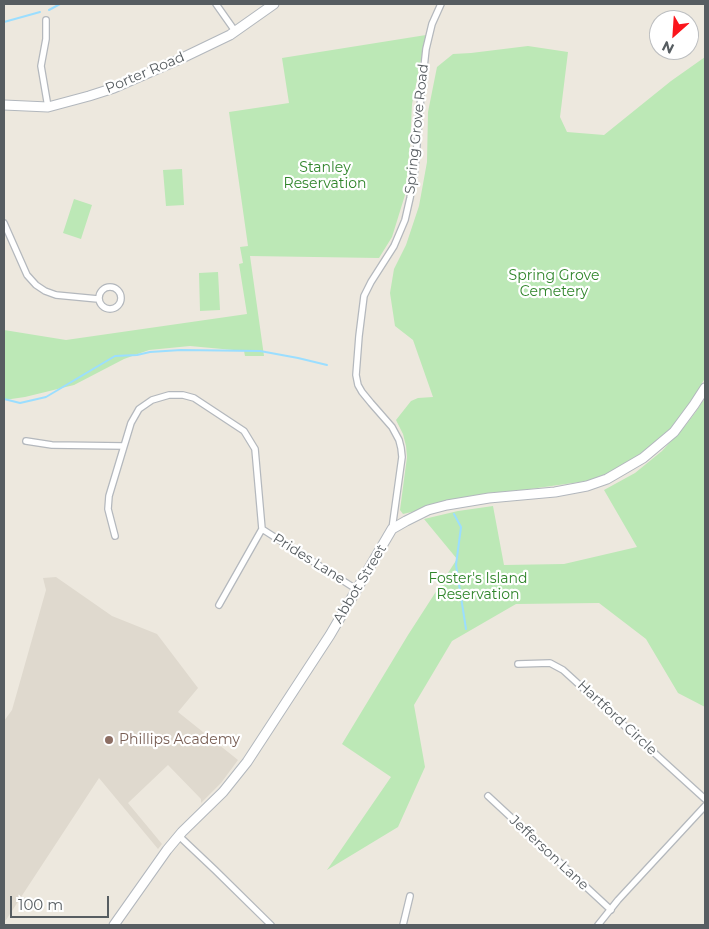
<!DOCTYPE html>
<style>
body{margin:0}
#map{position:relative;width:709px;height:929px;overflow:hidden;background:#ede8de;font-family:Montserrat,sans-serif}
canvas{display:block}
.frame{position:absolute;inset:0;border:5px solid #575d61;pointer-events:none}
.north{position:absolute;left:649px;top:10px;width:50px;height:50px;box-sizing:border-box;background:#fff;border:1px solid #bcbec0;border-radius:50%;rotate:206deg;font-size:14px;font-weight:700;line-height:20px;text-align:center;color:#575d61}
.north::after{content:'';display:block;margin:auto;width:18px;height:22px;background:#fb151c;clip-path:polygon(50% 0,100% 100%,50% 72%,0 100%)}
.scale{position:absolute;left:10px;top:896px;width:99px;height:22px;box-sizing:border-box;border:2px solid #575d61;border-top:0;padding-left:6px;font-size:15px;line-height:18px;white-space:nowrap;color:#575d61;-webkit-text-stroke:4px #fff;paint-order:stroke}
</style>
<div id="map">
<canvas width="709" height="929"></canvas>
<div class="frame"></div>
<div class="north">N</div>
<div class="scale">100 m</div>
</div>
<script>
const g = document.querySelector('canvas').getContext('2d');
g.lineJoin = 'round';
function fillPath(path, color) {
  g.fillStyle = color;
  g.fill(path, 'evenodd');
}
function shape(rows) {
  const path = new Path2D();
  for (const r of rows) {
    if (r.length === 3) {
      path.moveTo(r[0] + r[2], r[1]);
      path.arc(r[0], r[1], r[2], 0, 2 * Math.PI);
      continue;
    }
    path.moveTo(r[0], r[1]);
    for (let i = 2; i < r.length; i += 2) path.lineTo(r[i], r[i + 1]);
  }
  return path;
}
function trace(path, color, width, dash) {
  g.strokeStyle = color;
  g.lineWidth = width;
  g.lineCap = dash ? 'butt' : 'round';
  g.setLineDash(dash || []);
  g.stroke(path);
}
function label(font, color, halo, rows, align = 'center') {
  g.font = font + ' Montserrat,sans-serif';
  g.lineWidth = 4.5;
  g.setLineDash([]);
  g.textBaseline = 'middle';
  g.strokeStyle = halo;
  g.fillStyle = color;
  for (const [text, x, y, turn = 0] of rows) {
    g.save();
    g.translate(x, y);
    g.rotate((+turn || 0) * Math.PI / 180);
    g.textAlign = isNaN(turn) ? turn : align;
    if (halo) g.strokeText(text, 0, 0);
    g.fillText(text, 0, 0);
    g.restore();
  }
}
fillPath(shape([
 [56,577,112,616,157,634,198,688,178,712,238,760,221,783,201,803,201,799,168,765,128,803,162,844,158,849,99,778,6,920,4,921,4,721,12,710,46,590,43,578]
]), '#dfd9ce');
fillPath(shape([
 [426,35,412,104,410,146,405,195,392,237,379,258,250,256,264,356,245,356,244,351,190,346,149,350,124,359,74,385,25,397,4,400,4,330,66,340,247,314,239,264,243,263,240,247,248,246,229,112,289,103,282,58],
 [528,46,568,52,560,117,567,132,604,135,671,81,705,57,705,378,691,403,671,428,641,454,606,474,587,481,523,490,488,493,460,498,416,511,403,514,400,510,407,457,406,446,403,434,396,420,411,401,418,398,433,397,413,340,395,326,390,293,394,269,406,245,419,206,427,162,428,112,437,67,453,54,471,53],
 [182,169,184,205,166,206,163,170],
 [74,199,92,205,81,239,63,233],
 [218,272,220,310,200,311,199,273],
 [705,398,705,707,678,693,646,639,599,603,516,604,452,641,414,705,425,767,398,827,327,870,391,777,342,744,408,635,457,559,424,519,458,511,493,506,504,565,564,564,637,547,604,490,635,473,662,451,685,426,695,413]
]), '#bce8b6');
trace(shape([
 [49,10,60,4],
 [4,22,40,12],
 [4,399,20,403,46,397,115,356,137,355,150,352,181,350,260,351,298,358,327,365],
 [454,514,461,527,456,565,466,629]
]), '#9bdeff', 2);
const street = shape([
 [216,4,235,31],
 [46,20,46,39,41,66,48,107],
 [4,223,27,275,36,285,45,291,56,295,98,299],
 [110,298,11],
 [26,441,52,445,124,446],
 [262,529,356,589],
 [392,529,402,457,401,448,399,440,392,427,371,403,362,392,358,385,356,375,359,336,364,296,371,282,394,246,405,220,410,198,415,169,421,95,426,49,432,24,441,4],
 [115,536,108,509,109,496,131,423,139,409,152,400,169,395,183,395,194,398,244,431,255,449,262,529,219,605],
 [518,664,550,663,563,670,705,799],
 [488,796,611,910],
 [179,836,215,870,271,925],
 [403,925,410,896],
 [598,925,618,900,705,806]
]);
const secondary = shape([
 [4,105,48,107,89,96,114,88,178,60,230,35,274,4],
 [114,925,167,850,182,832,223,792,247,762,330,635,392,529,406,521,428,510,447,505,489,498,555,492,587,486,607,479,643,458,674,432,694,405,705,388]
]);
trace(street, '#b4b8bd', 8);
trace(secondary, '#b2b7bd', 11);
trace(street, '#fff', 5.5);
trace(secondary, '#fff', 9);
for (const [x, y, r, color] of [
 [109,740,5,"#8d6e63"]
]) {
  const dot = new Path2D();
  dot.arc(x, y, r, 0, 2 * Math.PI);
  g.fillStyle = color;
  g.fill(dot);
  trace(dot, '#fff', 2);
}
label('14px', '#575d61', '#fff', [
 ["Porter Road",145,73,-23],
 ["Spring Grove Road",417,129,-84],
 ["Prides Lane",309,559,32],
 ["Abbot Street",360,584,-59],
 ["Hartford Circle",617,718,43],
 ["Jefferson Lane",549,853,43]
]);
label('14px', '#30852b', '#fff', [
 ["Stanley",325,168],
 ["Reservation",325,184],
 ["Spring Grove",554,276],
 ["Cemetery",554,292],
 ["Foster's Island",478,579],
 ["Reservation",478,595]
]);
label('14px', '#785e54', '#fff', [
 ["Phillips Academy",119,740]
], 'left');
</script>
